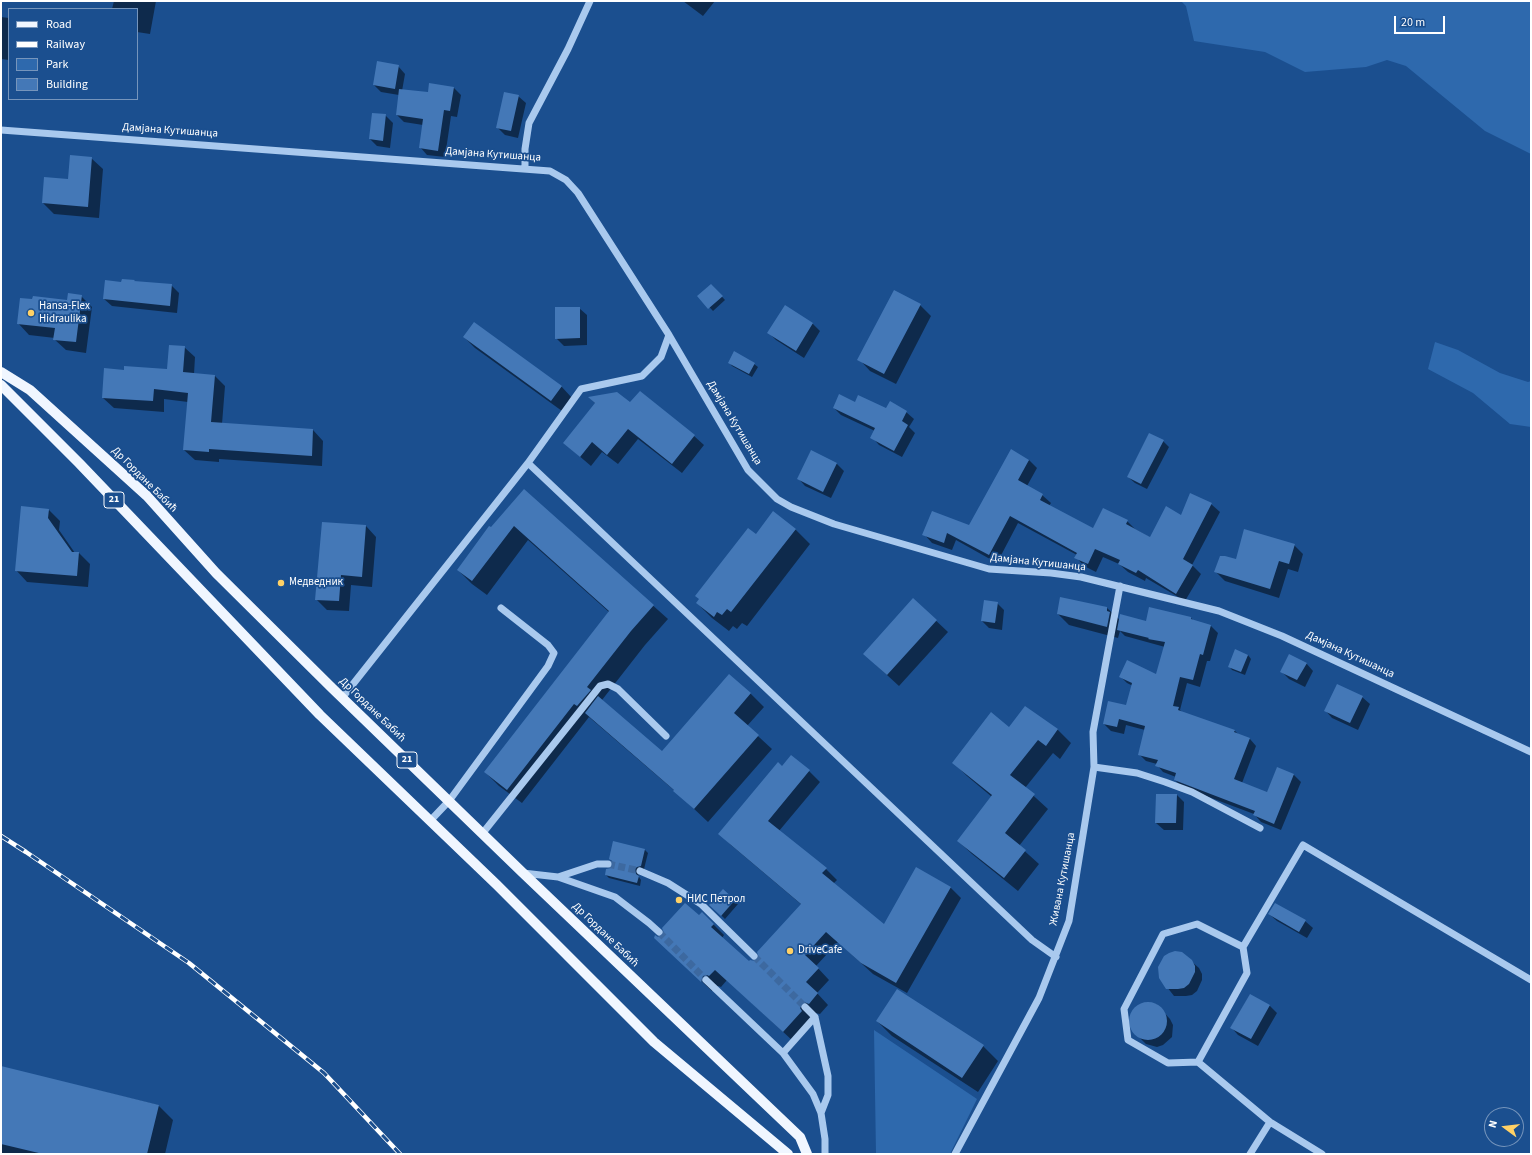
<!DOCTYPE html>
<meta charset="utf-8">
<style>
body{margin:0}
#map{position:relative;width:1532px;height:1155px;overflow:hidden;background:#1b4f8f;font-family:"Source Sans 3",sans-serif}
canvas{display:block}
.frame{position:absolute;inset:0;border:2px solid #fff;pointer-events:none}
.legend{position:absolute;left:8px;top:8px;width:130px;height:92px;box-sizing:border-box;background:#1b4f8f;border:1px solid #7695bc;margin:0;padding:5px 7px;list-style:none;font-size:12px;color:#fff}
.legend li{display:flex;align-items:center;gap:8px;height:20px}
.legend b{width:20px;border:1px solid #7695bc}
.north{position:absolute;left:1484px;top:1107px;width:40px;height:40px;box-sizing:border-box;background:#1b4f8f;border:1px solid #7695bc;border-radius:50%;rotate:285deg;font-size:11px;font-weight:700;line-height:16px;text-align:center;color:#fff}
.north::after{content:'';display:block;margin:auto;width:14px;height:18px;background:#ffd166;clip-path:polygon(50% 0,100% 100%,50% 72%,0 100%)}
.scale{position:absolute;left:1394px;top:16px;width:51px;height:18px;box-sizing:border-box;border:2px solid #fff;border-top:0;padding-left:5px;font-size:12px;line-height:14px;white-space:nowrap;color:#fff;-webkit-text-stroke:3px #1b4f8f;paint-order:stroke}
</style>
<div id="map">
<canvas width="1532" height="1155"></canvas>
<div class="frame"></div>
<ul class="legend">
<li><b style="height:5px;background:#f0f6ff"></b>Road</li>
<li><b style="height:5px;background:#fff"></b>Railway</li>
<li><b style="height:11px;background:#2e69ad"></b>Park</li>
<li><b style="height:11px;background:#4478b7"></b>Building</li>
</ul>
<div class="north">N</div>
<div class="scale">20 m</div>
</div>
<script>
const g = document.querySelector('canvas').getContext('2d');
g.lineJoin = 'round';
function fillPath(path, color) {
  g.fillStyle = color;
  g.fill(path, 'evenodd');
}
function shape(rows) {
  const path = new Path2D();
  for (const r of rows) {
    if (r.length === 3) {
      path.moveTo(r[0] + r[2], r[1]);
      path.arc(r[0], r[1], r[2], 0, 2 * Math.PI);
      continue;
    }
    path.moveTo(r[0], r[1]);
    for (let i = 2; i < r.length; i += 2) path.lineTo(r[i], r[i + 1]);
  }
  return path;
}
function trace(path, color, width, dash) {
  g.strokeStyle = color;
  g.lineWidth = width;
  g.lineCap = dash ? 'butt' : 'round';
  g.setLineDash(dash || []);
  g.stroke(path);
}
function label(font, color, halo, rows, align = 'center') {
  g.font = font + ' "Source Sans 3",sans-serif';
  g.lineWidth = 3.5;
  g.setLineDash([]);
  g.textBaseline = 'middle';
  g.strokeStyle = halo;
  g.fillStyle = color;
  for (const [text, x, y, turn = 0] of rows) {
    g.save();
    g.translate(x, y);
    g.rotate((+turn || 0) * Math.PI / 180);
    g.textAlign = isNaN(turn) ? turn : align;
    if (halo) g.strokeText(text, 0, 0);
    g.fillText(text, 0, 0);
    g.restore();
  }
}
fillPath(shape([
 [1181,1,1531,1,1531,154,1485,131,1406,66,1387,60,1366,67,1305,72,1265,52,1194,41,1186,6],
 [1435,342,1458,350,1500,373,1528,382,1531,381,1531,427,1510,424,1473,393,1428,369],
 [874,1030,977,1099,950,1154,876,1154]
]), '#2e69ad');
fillPath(shape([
 [114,1,156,1,150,34,137,32,137,9,112,9],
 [683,1,715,1,703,16],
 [1,17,9,18,9,60,1,59],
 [398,66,405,74,402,91,429,94,454,88,461,95,457,117,451,116,445,157,427,155,420,147,423,125,404,122,397,115,399,95,381,92,374,85],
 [518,96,526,103,518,138,505,135,498,128],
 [385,115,393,123,390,148,377,146,370,139],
 [91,158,103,169,99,218,54,214,43,203],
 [134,281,136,283,171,285,179,293,177,313,112,306,104,299,122,283],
 [711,285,725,300,713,311,699,296],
 [81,296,92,307,86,353,66,350,54,339,55,338,29,335,18,323],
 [920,305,931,316,896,384,870,371,859,359],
 [785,307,813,324,820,331,804,358,776,340,769,333],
 [579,308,587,315,587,345,564,346,556,338],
 [464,337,561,386,572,398,562,411,475,348],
 [184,347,195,357,194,374,215,376,225,386,222,424,313,430,323,441,322,466,219,459,219,462,195,460,184,450,188,402,164,399,164,412,114,408,103,398,125,371,168,370],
 [729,362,754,364,758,367,752,377,732,366],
 [590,398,630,404,694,436,704,445,682,473,638,439,618,464,602,452,591,466,564,443,596,404],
 [855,403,906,412,914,419,909,427,915,433,902,457,879,445,872,437,875,431,841,415,834,408],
 [1163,441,1169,447,1147,489,1135,483,1128,477],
 [811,451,837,464,844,471,831,498,805,486,798,478],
 [1029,460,1037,468,1027,486,1042,495,1051,503,1049,506,1094,530,1127,521,1135,529,1151,538,1182,516,1211,504,1220,512,1192,565,1201,574,1185,601,1146,578,1145,581,1128,572,1119,564,1103,557,1096,572,1084,566,1076,557,1077,555,1018,523,997,563,956,540,952,550,932,543,924,534,969,527],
 [1,478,2,480,1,494],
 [524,490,668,619,645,645,602,700,662,753,750,693,764,707,747,726,772,749,708,822,675,791,589,717,522,803,499,786,485,772,609,612,528,540,487,595,472,584,458,570,491,528],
 [49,510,60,521,59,530,75,553,79,553,90,564,88,587,27,582,16,570],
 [366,526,376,537,372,587,351,585,349,611,327,610,316,599],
 [795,529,810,544,747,626,742,623,737,629,733,626,729,631,712,618,697,603,756,536],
 [1294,545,1303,554,1298,572,1288,569,1279,598,1225,581,1216,572,1236,560],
 [913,599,948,632,899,686,876,665],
 [997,603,1004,610,1002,630,989,628,982,621],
 [1107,608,1120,620,1147,622,1191,618,1194,621,1211,626,1218,633,1210,661,1207,661,1200,687,1187,683,1180,710,1183,713,1235,731,1239,735,1250,739,1256,746,1242,783,1267,793,1277,768,1294,775,1301,782,1281,830,1261,822,1254,814,1182,787,1175,780,1176,777,1163,772,1157,765,1157,764,1146,761,1139,754,1145,730,1126,725,1124,734,1111,731,1104,724,1127,707,1133,686,1127,683,1120,676,1157,675,1165,647,1125,636,1120,631,1118,638,1069,625,1058,614],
 [1248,655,1251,659,1245,675,1232,670,1229,666],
 [1306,663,1313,671,1305,687,1289,679,1281,671],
 [1362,697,1370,704,1358,730,1332,718,1325,710],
 [1009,728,1057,729,1071,743,1060,759,1053,753,1025,788,1048,809,1019,846,1039,864,1018,891,972,854,958,841,992,797,967,776,953,762],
 [791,757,809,771,820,782,779,831,826,869,837,880,833,884,884,926,950,887,961,898,907,993,873,974,838,942,816,966,829,980,817,993,828,1005,820,1014,815,1013,794,1042,727,980,721,987,718,986,713,987,712,991,666,948,658,938,699,917,702,913,724,935,722,938,749,963,755,962,802,905,731,845,720,834],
 [1177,795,1184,802,1183,830,1164,830,1156,823],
 [645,850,648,853,644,869,638,873,639,877,641,880,640,886,609,878,606,875,611,869,613,863,610,859],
 [723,890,738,904,725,919,710,904],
 [1269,914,1305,921,1313,928,1307,938,1277,921],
 [1191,961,1199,968,1202,974,1202,980,1197,991,1192,995,1186,996,1174,996,1160,978,1159,967],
 [1250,995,1270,1006,1277,1013,1258,1046,1238,1035,1231,1027],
 [1147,1003,1156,1004,1170,1019,1173,1025,1172,1037,1163,1045,1157,1047,1146,1044,1133,1031,1131,1015,1136,1008],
 [877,1021,983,1046,998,1061,978,1092,892,1036],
 [1,1067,158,1105,173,1120,165,1154,1,1154]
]), '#0007');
fillPath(shape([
 [377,61,399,65,395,89,373,85],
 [429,83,454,87,450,111,444,110,438,151,419,148,423,119,396,115,399,89,428,92],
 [504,92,519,95,511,131,496,128],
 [372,113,386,114,383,141,369,139],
 [70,155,92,157,88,207,42,203,44,177,68,179],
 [122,279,135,280,134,281,172,284,170,306,103,299,105,280,121,282],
 [711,284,723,296,708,309,697,296],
 [894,290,921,304,884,374,857,360],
 [68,293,82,295,76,342,53,340,55,328,17,324,20,298,32,299,33,296,67,300],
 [785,305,813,323,796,351,767,333],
 [555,307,580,307,580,338,555,339],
 [474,322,562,386,551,401,463,337],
 [169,345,185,346,183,372,215,375,211,422,313,429,312,456,209,449,209,452,183,450,188,393,154,389,153,401,102,398,104,368,124,370,124,366,167,369],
 [734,351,755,363,749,374,728,363],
 [640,391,695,435,672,464,628,429,607,455,592,442,580,457,563,443,595,403,588,397,617,392,630,402],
 [839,394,855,402,858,395,886,408,890,401,907,411,902,421,908,425,894,451,870,438,875,428,833,408],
 [1149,433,1164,440,1141,484,1127,477],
 [1011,449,1029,460,1018,480,1043,494,1040,500,1093,528,1103,508,1128,520,1126,524,1150,537,1166,506,1181,515,1190,493,1212,503,1183,559,1193,565,1176,594,1138,570,1136,573,1118,564,1120,560,1095,549,1088,564,1074,558,1077,553,1010,516,989,555,947,533,944,543,922,535,932,511,969,525],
 [811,450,837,463,823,492,797,479],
 [524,489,654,605,631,631,587,687,591,690,577,706,574,704,507,790,484,772,609,611,514,526,472,581,457,570,489,526,491,527],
 [21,506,49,509,48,518,72,552,79,552,77,576,15,571],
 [773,511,796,529,731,612,727,609,722,615,717,612,714,617,696,603,699,599,695,596,748,528,756,534],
 [322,522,366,525,362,577,341,575,339,601,315,600],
 [1244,529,1295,544,1289,564,1279,561,1270,589,1214,572,1220,556,1225,556,1236,559],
 [1060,597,1107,607,1107,611,1110,612,1107,627,1057,614],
 [913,598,937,620,887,675,863,654],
 [984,600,998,602,995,623,981,621],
 [1149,607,1191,617,1191,619,1211,625,1203,655,1200,654,1193,680,1180,677,1173,706,1179,707,1178,710,1235,730,1234,732,1250,738,1234,779,1267,792,1277,767,1294,774,1274,824,1253,815,1255,811,1174,780,1176,773,1155,766,1158,760,1138,755,1145,726,1119,719,1117,727,1103,724,1108,701,1126,705,1132,683,1119,677,1127,660,1156,674,1165,642,1148,639,1149,638,1117,630,1120,614,1146,621],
 [1235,649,1248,655,1241,672,1228,667],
 [1289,654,1307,663,1297,680,1280,672],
 [729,674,751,693,734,713,759,735,694,809,673,791,674,790,585,713,598,696,662,751],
 [1337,684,1363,696,1350,723,1324,711],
 [1025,706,1058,729,1046,746,1038,740,1010,775,1035,794,1005,833,1026,850,1004,878,957,841,992,795,952,763,991,712,1009,727],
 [791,755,810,770,768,821,827,868,822,873,884,924,916,867,951,887,896,983,861,963,826,932,805,955,819,968,806,982,818,993,809,1004,804,1002,801,1004,800,1008,802,1011,783,1032,715,970,709,976,707,975,703,976,701,982,654,938,655,935,658,937,662,936,664,933,662,928,685,903,699,915,702,912,714,924,711,927,749,961,750,960,755,961,759,958,757,952,801,904,718,834,778,762,782,766],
 [1156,794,1177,794,1176,823,1155,823],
 [613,841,645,849,641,866,637,867,635,869,636,874,639,876,637,883,605,875,606,869,611,868,613,864,612,861,609,859],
 [723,889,735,900,721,916,709,905],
 [1275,903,1306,920,1299,932,1268,914],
 [1175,951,1182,952,1192,960,1195,966,1195,972,1189,984,1184,988,1178,989,1166,989,1159,978,1158,967,1164,956,1169,953],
 [897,989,984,1045,962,1078,876,1021],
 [1250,994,1270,1005,1251,1039,1230,1028],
 [1148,1021,19],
 [1,1066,159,1105,147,1154,43,1154,1,1144]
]), '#4478b7');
trace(shape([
 [608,864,640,871],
 [659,932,706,980],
 [754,956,805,1007]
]), '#3d69a0', 7, [7, 3.5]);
trace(shape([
 [1,130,550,171,566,180,578,193,669,335,748,470,777,499,791,507,834,524,989,569,1051,573,1081,577,1219,611,1282,636,1531,752],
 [525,168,525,149,529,123,568,49,590,1],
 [528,463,581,389,642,376,661,357,669,335],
 [342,698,528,463,1032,940,1056,957],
 [1094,767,1137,773,1165,782,1192,792,1260,828],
 [430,821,449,801,548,666,554,653,548,645,501,608],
 [482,834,600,686,608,684,618,689,666,736],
 [640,871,668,883,701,904,754,956],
 [523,873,558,877,615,897,649,923,659,932],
 [558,877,597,864,608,864],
 [1243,947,1247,973,1198,1062,1168,1063,1128,1040,1124,1009,1163,934,1197,924,1243,947,1303,845,1531,980],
 [706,980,783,1053,813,1094,821,1113,825,1139,825,1154],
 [805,1007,815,1017,828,1076,828,1095,821,1113],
 [783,1053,815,1017],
 [1198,1062,1270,1122,1322,1154],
 [955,1154,1039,998,1069,921,1094,767,1093,732,1120,586],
 [1250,1154,1270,1122]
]), '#a9c9ee', 7);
trace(shape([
 [1,372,30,390,147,496,216,573,332,688,523,873,800,1137,807,1154],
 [1,385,79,463,320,715,497,885,654,1042,788,1154]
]), '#f0f6ff', 10);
const rail = shape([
 [1,836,26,852,189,963,324,1073,400,1154]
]);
trace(rail, '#fff', 4.5);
trace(rail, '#1b4f8f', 3, [9]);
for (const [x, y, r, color] of [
 [31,313,4,"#ffd166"],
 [281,583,4,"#ffd166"],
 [679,900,4,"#ffd166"],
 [790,951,4,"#ffd166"]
]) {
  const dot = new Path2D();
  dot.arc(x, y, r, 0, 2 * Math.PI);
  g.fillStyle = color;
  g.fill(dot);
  trace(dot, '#1b4f8f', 1.5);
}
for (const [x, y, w] of [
 [114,500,20],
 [407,760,20]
]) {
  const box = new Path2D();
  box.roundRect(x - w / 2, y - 8, w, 16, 3);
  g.fillStyle = '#1b4f8f';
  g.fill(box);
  trace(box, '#fff', 1);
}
label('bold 10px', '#fff', null, [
 ["21",114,500],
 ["21",407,760]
]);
label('11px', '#fff', '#1b4f8f', [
 ["Дамјана Кутишанца",170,131,4],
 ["Дамјана Кутишанца",493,155,4],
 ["Дамјана Кутишанца",734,423,59],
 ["Др Гордане Бабић",144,480,45],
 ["Дамјана Кутишанца",1038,563,6],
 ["Дамјана Кутишанца",1350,655,25],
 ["Др Гордане Бабић",372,710,44],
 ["Живана Кутишанца",1063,879,-79],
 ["Др Гордане Бабић",605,935,44]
]);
label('11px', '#fff', '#1b4f8f', [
 ["Hansa-Flex",39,307],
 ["Hidraulika",39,320],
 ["Медведник",289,583],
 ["НИС Петрол",687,900],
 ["DriveCafe",798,951]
], 'left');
</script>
